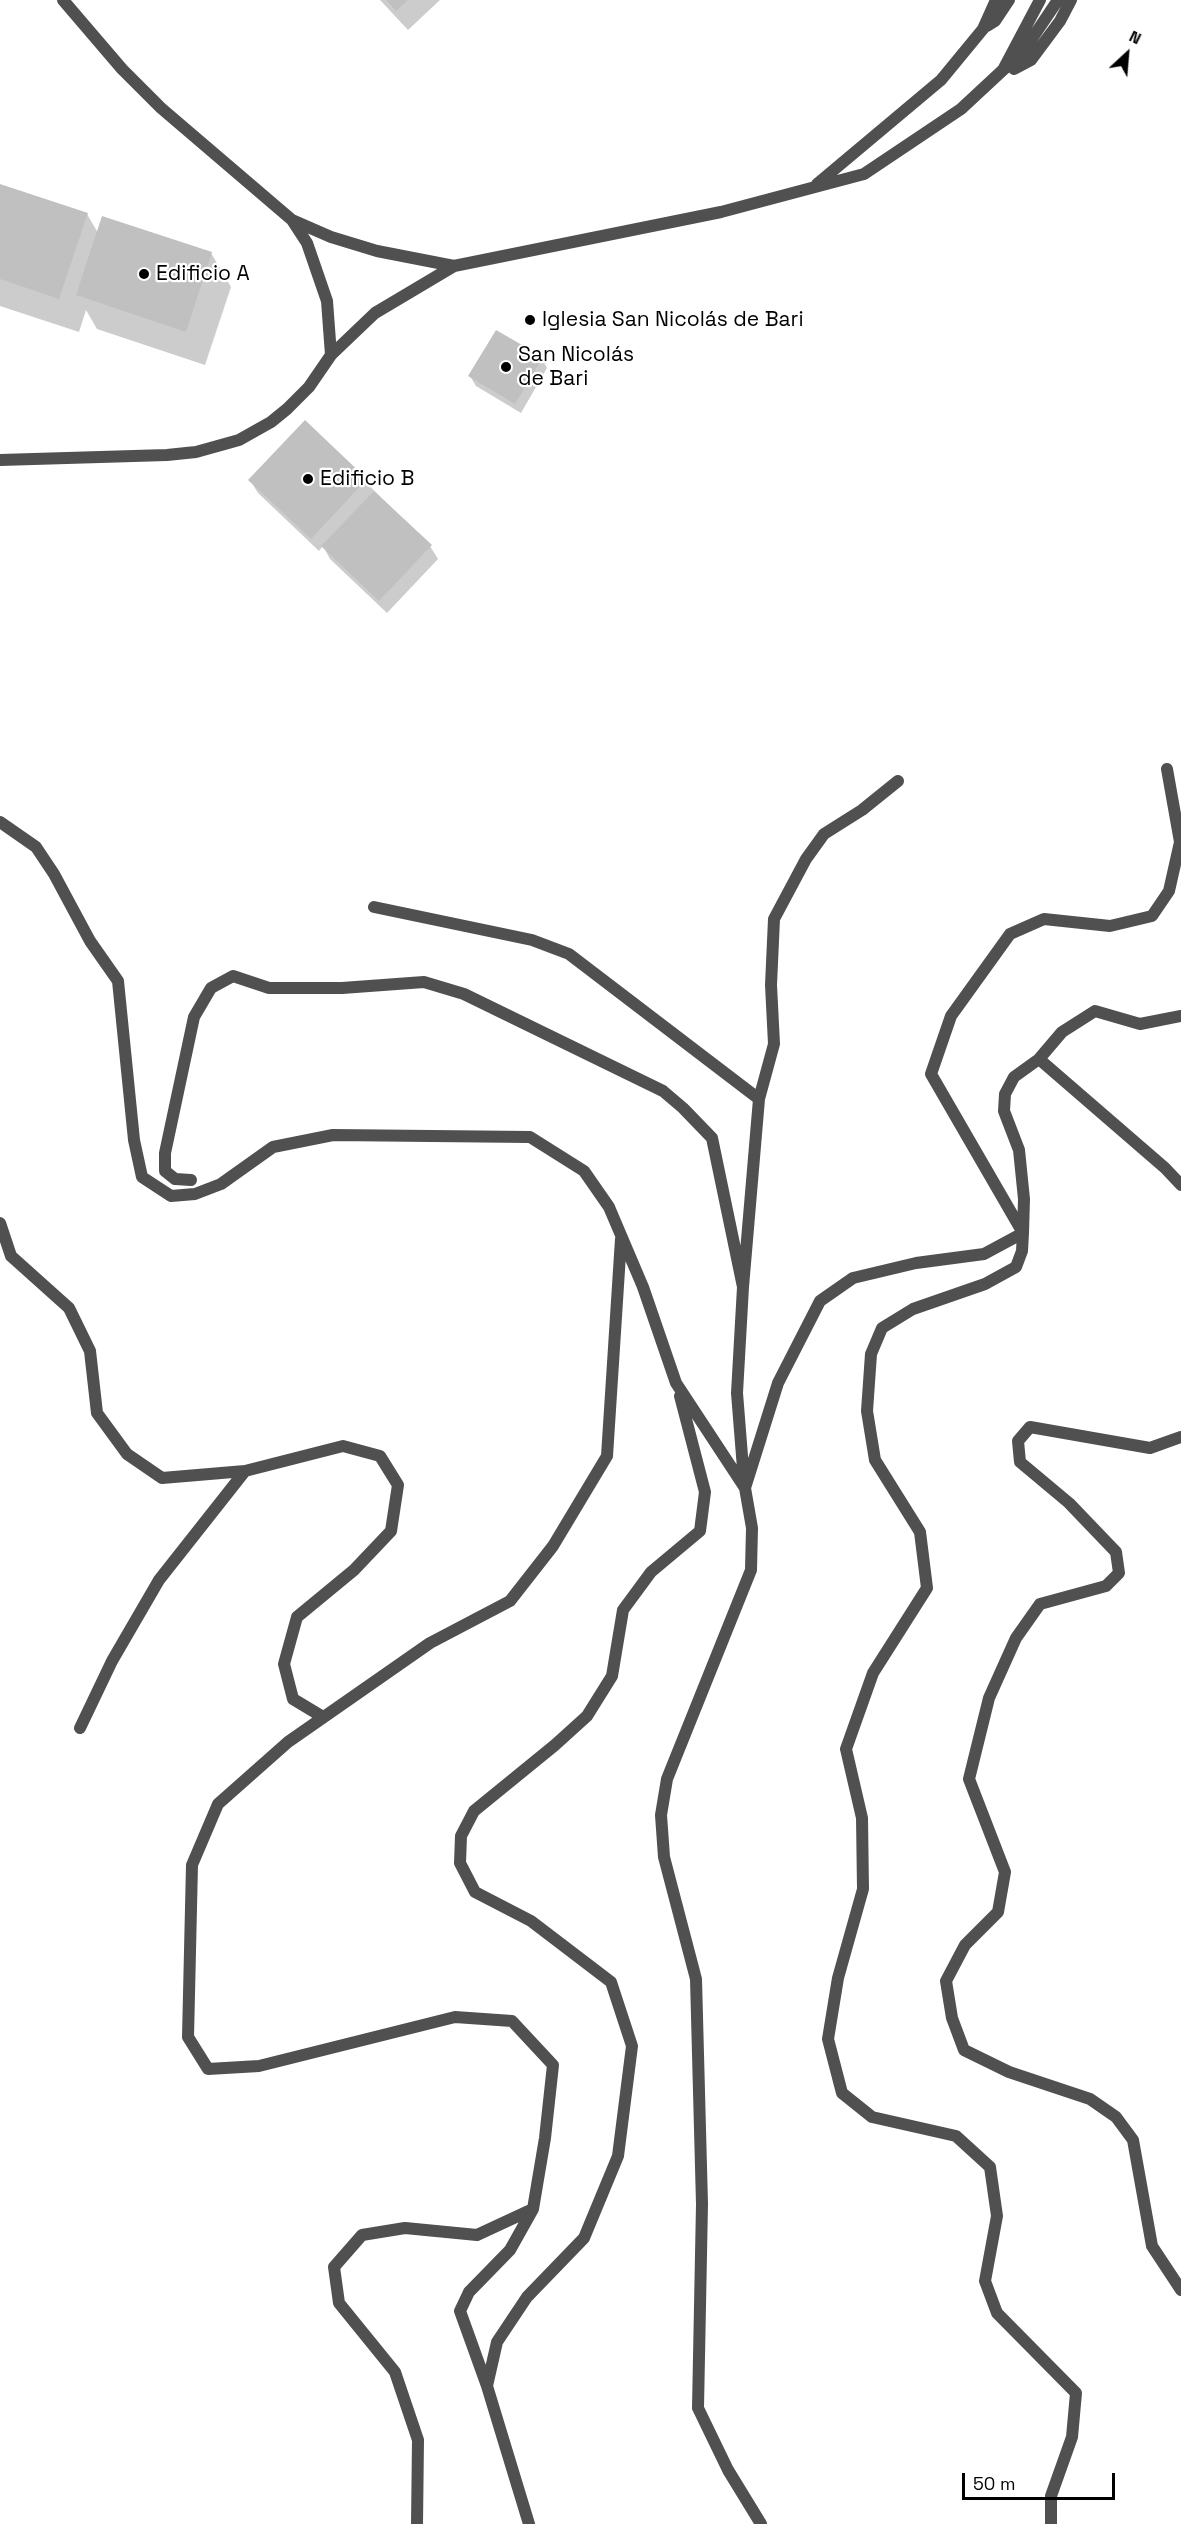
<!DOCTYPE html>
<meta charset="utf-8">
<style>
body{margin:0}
#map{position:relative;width:1181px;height:2524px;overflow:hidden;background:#fff;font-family:"Space Grotesk",sans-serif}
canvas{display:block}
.north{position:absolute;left:1097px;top:24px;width:60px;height:60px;-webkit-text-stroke:4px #fff;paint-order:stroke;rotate:26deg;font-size:16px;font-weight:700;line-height:24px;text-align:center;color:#000}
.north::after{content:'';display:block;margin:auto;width:21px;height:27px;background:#000;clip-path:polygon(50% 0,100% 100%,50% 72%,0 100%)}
.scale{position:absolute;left:962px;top:2473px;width:153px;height:27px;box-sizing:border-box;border:3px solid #000;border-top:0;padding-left:8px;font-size:18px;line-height:21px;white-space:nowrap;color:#000;-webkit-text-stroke:4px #fff;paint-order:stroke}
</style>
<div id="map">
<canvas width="1181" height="2524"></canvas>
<div class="north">N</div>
<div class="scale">50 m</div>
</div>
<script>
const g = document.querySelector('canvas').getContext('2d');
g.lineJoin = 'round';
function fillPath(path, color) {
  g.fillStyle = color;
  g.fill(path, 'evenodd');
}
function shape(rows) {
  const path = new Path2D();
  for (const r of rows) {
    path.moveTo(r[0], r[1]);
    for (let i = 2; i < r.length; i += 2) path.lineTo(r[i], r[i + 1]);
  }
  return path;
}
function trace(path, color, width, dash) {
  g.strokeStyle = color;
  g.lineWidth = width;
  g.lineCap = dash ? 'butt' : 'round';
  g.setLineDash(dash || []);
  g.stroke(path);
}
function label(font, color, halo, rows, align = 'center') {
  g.font = font + ' "Space Grotesk",sans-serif';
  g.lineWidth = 4.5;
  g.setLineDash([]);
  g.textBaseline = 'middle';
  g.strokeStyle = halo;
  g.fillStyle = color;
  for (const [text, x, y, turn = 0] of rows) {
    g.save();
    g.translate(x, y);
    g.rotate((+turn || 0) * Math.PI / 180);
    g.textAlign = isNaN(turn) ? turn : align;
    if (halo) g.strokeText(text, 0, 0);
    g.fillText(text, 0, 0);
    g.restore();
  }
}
fillPath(shape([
 [380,0,440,0,408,30],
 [0,185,87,214,98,233,211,253,231,287,205,365,97,329,86,310,79,332,0,306],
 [542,358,547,368,521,413,476,386,470,376],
 [305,422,430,546,438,559,387,613,330,559,323,546,319,551,258,493,250,480]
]), '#0003');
fillPath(shape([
 [386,0,408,0,396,11],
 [0,184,88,213,59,299,0,279],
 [102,216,212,252,186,332,76,295],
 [496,330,543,357,515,404,468,376],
 [305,420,367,479,311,539,248,480],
 [374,491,432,545,379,601,321,546]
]), '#c0c0c0');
trace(shape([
 [63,0,122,69,161,108,292,220,307,243,327,301,331,355],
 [987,26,995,21,1009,0],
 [1004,68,1040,0],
 [1014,69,1031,60,1060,21,1071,0],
 [817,184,941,80,983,29,996,0],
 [292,220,331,237,377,251,454,266],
 [0,460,167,455,196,452,239,440,271,422,287,409,309,387,331,355,375,313,454,266,721,212,864,174,961,109,1004,69,1017,61,1058,0],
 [0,822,36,847,54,874,90,941,118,981,134,1140,142,1177,171,1196,195,1194,221,1184,273,1147,333,1135,530,1137,584,1171,609,1207,643,1287,676,1383,745,1488,752,1528,751,1570,667,1779,661,1815,664,1857,696,1979,702,2204,698,2408,728,2470,761,2524],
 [374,907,532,940,569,954,759,1099],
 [1039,1059,1165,1168,1181,1185],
 [191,1180,175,1179,165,1171,165,1153,194,1017,211,988,233,976,269,988,342,988,424,982,464,994,663,1091,683,1108,712,1138,743,1287],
 [0,1223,11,1256,69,1308,90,1351,97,1413,127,1454,162,1478,245,1471,343,1446,380,1456,398,1485,391,1531,354,1570,297,1617,284,1664,293,1699,323,1717],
 [1181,1437,1150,1448,1030,1427,1018,1441,1020,1462,1069,1503,1116,1552,1119,1573,1106,1586,1040,1604,1016,1638,989,1698,969,1779,1005,1872,998,1912,965,1945,946,1981,952,2018,964,2050,1009,2072,1090,2099,1116,2117,1133,2140,1152,2246,1181,2290],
 [744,1481,737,1393,743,1287,759,1099,774,1044,771,985,774,919,806,859,824,834,862,810,898,781],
 [745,1488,778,1383,820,1301,853,1278,916,1263,984,1254,1023,1233,1024,1199,1019,1150,1004,1111,1005,1094,1014,1077,1039,1059,1062,1032,1095,1011,1140,1024,1181,1016],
 [80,1728,112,1661,159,1580,245,1471],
 [487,2386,497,2342,527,2297,584,2238,618,2156,632,2046,611,1982,531,1921,475,1892,460,1863,461,1836,474,1811,555,1745,587,1716,612,1676,623,1610,651,1572,700,1531,705,1492,680,1396],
 [417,2524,418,2440,395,2372,339,2303,334,2267,362,2235,405,2228,477,2235,533,2209,545,2138,553,2065,512,2021,455,2017,259,2066,208,2069,188,2037,192,1865,218,1804,288,1742,430,1643,510,1601,553,1546,607,1456,621,1239],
 [529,2524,487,2386,460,2311,469,2292,510,2250,533,2209],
 [1051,2524,1051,2496,1072,2437,1076,2393,997,2313,985,2281,997,2216,990,2167,956,2136,872,2117,842,2093,828,2039,838,1978,863,1889,862,1818,846,1749,873,1673,927,1588,920,1532,875,1460,867,1411,871,1354,882,1328,913,1309,985,1284,1016,1267,1022,1251,1023,1233,931,1074,951,1016,1010,934,1044,919,1110,926,1152,916,1169,891,1180,842,1167,769]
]), '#505050', 12);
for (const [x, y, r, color] of [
 [144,274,6,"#000"],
 [530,320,6,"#000"],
 [506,367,6,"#000"],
 [308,479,6,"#000"]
]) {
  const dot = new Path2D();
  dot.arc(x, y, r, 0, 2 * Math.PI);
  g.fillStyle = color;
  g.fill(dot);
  trace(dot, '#fff', 2);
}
label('21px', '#000', '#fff', [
 ["Edificio A",156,274],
 ["Iglesia San Nicolás de Bari",542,320],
 ["San Nicolás",518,355],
 ["de Bari",518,379],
 ["Edificio B",320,479]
], 'left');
</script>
